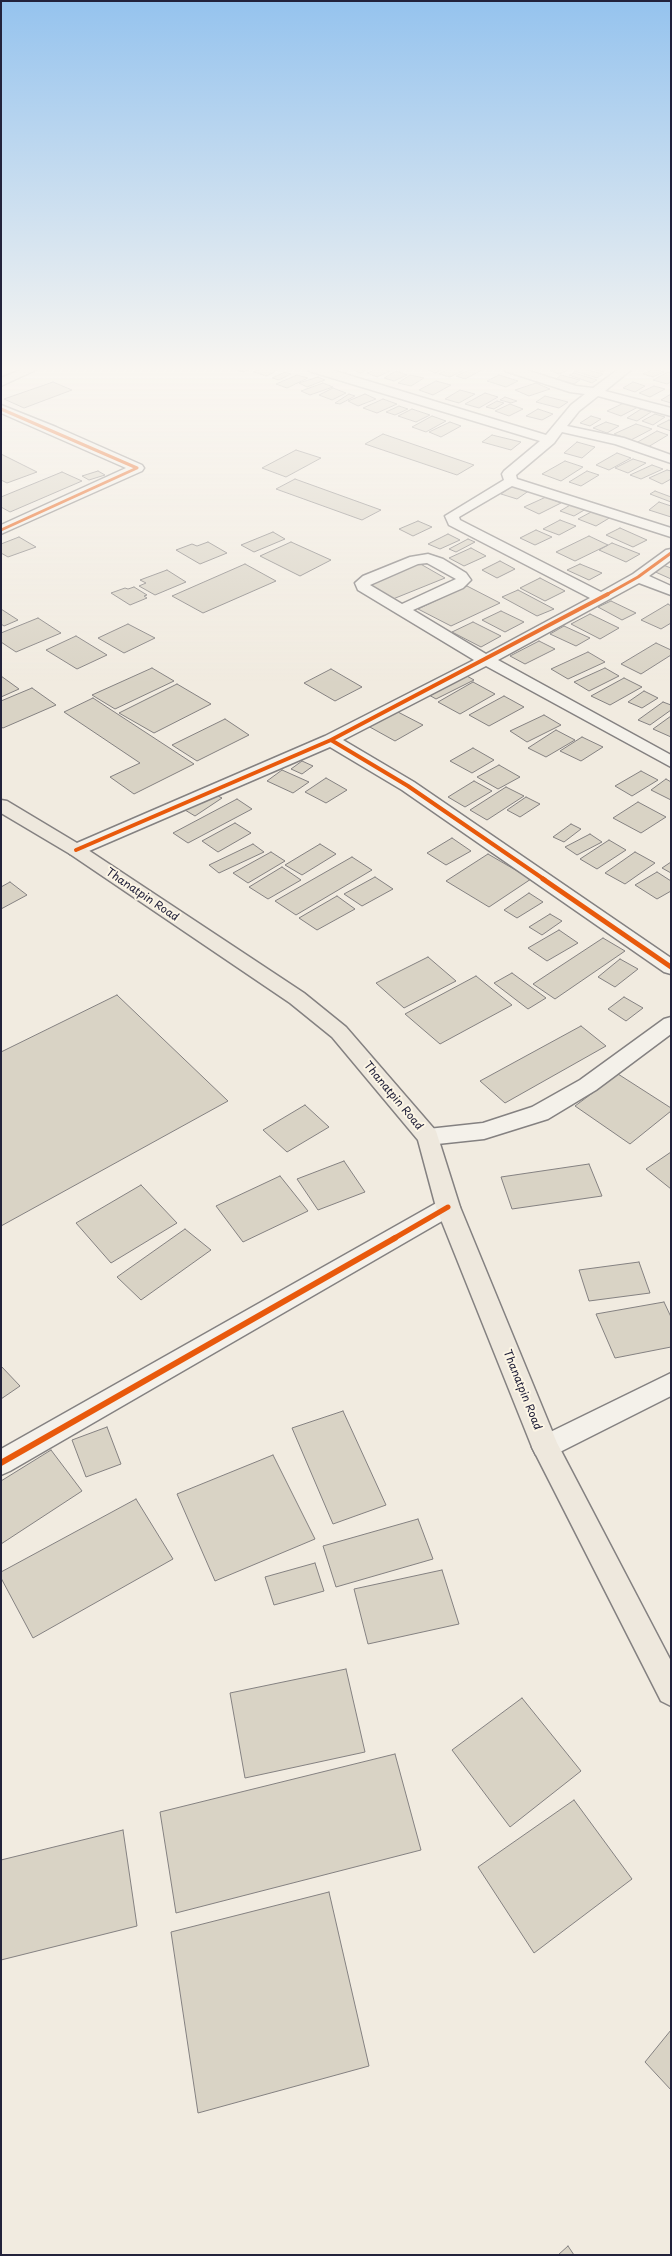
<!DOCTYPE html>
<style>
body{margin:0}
#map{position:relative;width:672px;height:2256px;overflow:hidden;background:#f1ebe0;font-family:"Playpen Sans",sans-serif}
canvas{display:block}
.frame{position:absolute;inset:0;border:2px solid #22223b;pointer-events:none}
</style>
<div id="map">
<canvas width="672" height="2256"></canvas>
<div class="frame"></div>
</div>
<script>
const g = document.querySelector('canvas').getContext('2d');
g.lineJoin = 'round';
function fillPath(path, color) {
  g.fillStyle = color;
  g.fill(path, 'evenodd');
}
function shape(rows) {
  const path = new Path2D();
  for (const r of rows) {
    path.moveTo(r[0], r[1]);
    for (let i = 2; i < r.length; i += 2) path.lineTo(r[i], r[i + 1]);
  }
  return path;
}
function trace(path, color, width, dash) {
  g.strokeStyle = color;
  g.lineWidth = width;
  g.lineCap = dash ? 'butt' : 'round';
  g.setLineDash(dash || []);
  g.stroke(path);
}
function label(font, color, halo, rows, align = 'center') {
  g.font = font + ' "Playpen Sans",sans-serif';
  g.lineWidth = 4;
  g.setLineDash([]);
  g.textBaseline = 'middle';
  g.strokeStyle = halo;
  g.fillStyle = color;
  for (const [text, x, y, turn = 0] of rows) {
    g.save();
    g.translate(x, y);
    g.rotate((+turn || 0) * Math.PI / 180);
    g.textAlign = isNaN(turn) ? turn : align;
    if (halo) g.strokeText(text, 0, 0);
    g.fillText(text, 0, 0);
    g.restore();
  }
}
const building = shape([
 [237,368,254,368,243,372,234,369,237,368],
 [261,368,281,368,267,376,253,372,261,368],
 [353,368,370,368,361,373,350,369,353,368],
 [379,368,390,371,377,377,367,373,379,368],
 [430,368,446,368,435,373,426,369,430,368],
 [451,368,468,368,450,377,439,374,451,368],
 [473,368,484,369,465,379,456,376,473,368],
 [556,368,573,368,559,374,550,370,556,368],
 [581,368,603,374,597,378,574,371,581,368],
 [587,368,609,368,603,372,587,368],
 [654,369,664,372,653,377,643,374,654,369],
 [396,371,407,375,394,381,384,378,396,371],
 [285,372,291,374,279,380,272,378,285,372],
 [668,372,671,373,671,382,667,384,653,380,668,372],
 [574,373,597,380,592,383,569,375,574,373],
 [297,375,308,378,287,388,276,384,297,375],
 [410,375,424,378,411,386,398,383,410,375],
 [499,375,518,381,506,387,487,381,499,375],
 [561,375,580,380,574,384,556,379,561,375],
 [318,377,325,380,307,387,299,383,318,377],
 [436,381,451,385,433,395,419,390,436,381],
 [53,382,72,390,24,408,4,399,53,382],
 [633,382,645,386,635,392,623,388,633,382],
 [323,383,333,387,310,395,301,391,323,383],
 [536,383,550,389,529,396,515,390,536,383],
 [654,386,665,389,650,397,639,393,654,386],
 [333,388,346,393,332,400,319,395,333,388],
 [460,390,475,394,459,403,445,399,460,390],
 [485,393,498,397,479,408,465,404,485,393],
 [349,394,355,396,340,404,335,403,349,394],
 [365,394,376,399,358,406,348,401,365,394],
 [671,394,671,403,661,400,671,394],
 [545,396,568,402,559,408,536,402,545,396],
 [505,397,517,401,511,403,500,400,505,397],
 [383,399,397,404,377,413,363,408,383,399],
 [497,401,504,403,494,409,486,407,497,401],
 [626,402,640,406,621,416,607,411,626,402],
 [510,404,523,409,509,416,495,411,510,404],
 [399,406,408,409,395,415,386,412,399,406],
 [412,409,430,415,416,422,398,416,412,409],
 [538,409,553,414,542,420,526,416,538,409],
 [641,409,651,412,637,421,627,418,641,409],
 [655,414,665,417,653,425,642,421,655,414],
 [432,416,446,421,426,432,412,427,432,416],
 [591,416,601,419,590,426,580,423,591,416],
 [669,420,671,421,671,431,657,426,669,420],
 [450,422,461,426,441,437,429,432,450,422],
 [606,422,619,426,607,433,593,428,606,422],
 [636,424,652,429,631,440,614,434,636,424],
 [657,431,668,435,648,447,636,443,657,431],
 [383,434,474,465,457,475,365,444,383,434],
 [492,435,521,442,511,450,482,442,492,435],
 [577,442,595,447,582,458,564,453,577,442],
 [296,450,321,458,286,477,262,468,296,450],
 [617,453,631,458,609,470,596,465,617,453],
 [1,454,37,472,7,483,1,480,1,454],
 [633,459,646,463,628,473,615,468,633,459],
 [565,461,583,467,561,481,542,474,565,461],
 [652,465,663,469,641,479,630,475,652,465],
 [667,470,671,471,671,479,662,484,649,478,667,470],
 [98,471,105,475,89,480,82,476,98,471],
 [587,471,599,475,581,486,569,482,587,471],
 [62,472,82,481,10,512,1,507,1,497,62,472],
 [295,479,381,510,362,520,276,489,295,479],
 [514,485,530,490,517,499,501,494,514,485],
 [655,491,671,497,671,502,650,494,655,491],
 [546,497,561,503,539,514,524,507,546,497],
 [659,502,671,506,671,517,649,510,659,502],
 [572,504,586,509,574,516,560,511,572,504],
 [593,511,611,517,596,526,578,519,593,511],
 [560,520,576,526,559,535,543,529,560,520],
 [418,521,432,527,413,536,399,529,418,521],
 [620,528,647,540,633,547,606,535,620,528],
 [536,530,552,537,535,545,520,538,536,530],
 [273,532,285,539,254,552,241,545,273,532],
 [448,534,460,540,440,549,428,544,448,534],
 [589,536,608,545,575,561,556,552,589,536],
 [19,537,36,547,8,557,1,553,1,544,19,537],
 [468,539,475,542,456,552,449,549,468,539],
 [208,542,227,553,200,564,176,550,192,544,197,546,208,542],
 [291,542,331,560,300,576,260,556,291,542],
 [612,543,640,554,626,562,599,550,612,543],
 [471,548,486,556,464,566,449,558,471,548],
 [500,561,515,569,497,578,482,570,500,561],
 [417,562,445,578,393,599,365,582,417,562],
 [245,564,276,581,203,613,172,596,245,564],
 [580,564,602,573,589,580,567,570,580,564],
 [663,565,671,568,671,579,651,570,663,565],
 [167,570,186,582,155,595,139,586,146,583,140,580,167,570],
 [540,578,565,591,545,601,520,588,540,578],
 [467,586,500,603,451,626,418,609,467,586],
 [134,587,147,595,144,596,147,598,130,605,111,593,125,588,128,589,134,587],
 [518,590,554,609,537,616,502,597,518,590],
 [611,601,636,613,622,620,598,607,611,601],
 [668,604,671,606,671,623,661,629,641,620,668,604],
 [1,609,18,620,4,626,1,624,1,609],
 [501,611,524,622,505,632,482,620,501,611],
 [590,614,619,628,600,639,571,624,590,614],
 [38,618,61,633,16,652,1,642,1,633,38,618],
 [473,622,501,636,481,647,452,632,473,622],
 [128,624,155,638,124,653,98,638,128,624],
 [564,626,590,638,576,646,550,634,564,626],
 [76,636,107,655,77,669,46,650,76,636],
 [539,641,555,649,525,664,510,656,539,641],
 [656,643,671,650,671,655,641,674,621,664,656,643],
 [588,652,605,662,568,679,551,669,588,652],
 [152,668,174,681,115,709,92,695,152,668],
 [605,668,619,676,589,691,574,682,605,668],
 [331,669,362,687,335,701,304,683,331,669],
 [1,676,19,689,1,697,1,676],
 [467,676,474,680,436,699,429,695,467,676],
 [624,678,642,687,610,705,591,696,624,678],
 [473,682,495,694,460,714,438,702,473,682],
 [177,684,211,704,154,733,119,713,177,684],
 [32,688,56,705,3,728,1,727,1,701,32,688],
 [644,691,658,698,642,708,628,702,644,691],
 [504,696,524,707,489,726,469,715,504,696],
 [93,698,194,764,134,794,110,777,140,763,64,712,93,698],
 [663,702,671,705,671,710,650,725,638,720,663,702],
 [396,711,423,725,395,741,368,726,396,711],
 [544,715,561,725,527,742,510,731,544,715],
 [671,716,671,737,653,729,671,716],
 [225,719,249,735,197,761,172,745,225,719],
 [556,730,575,740,546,757,528,748,556,730],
 [582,737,603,747,581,761,560,751,582,737],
 [473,748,494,760,472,773,450,761,473,748],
 [302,761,313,766,302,774,291,769,302,761],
 [499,765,520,777,498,789,477,777,499,765],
 [282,770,309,782,293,793,267,781,282,770],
 [641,771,658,780,632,796,615,786,641,771],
 [326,778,347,790,326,803,305,792,326,778],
 [666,779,671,782,671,800,651,790,666,779],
 [474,781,492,791,465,807,448,797,474,781],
 [506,787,524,796,487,820,470,810,506,787],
 [212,793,222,798,195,816,185,810,212,793],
 [526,797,540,804,520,817,507,810,526,797],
 [237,799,252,809,188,843,173,833,237,799],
 [638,802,666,817,641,833,613,818,638,802],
 [235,823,251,833,218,852,202,841,235,823],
 [571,824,581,829,564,842,553,837,571,824],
 [590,834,602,842,577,855,565,847,590,834],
 [452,838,471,851,446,865,427,853,452,838],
 [609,840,626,850,597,869,580,859,609,840],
 [253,844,264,852,219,873,209,865,253,844],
 [320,844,336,854,302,875,285,865,320,844],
 [271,852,285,861,248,883,233,873,271,852],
 [635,852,655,863,625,884,605,873,635,852],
 [488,854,531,879,489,907,446,881,488,854],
 [352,857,372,870,296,915,275,901,352,857],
 [671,862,671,873,662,868,671,862],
 [282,867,301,880,268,899,249,887,282,867],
 [657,872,671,881,671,891,657,899,635,885,657,872],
 [375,877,393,889,362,906,344,894,375,877],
 [10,882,27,895,1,909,1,887,10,882],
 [529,893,543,902,517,918,504,910,529,893],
 [337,896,355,909,317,930,299,918,337,896],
 [550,914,562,921,542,935,529,927,550,914],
 [559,930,578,943,547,961,528,948,559,930],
 [603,938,625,951,555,999,533,984,603,938],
 [428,957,456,981,404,1008,376,983,428,957],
 [620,959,638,969,615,987,598,977,620,959],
 [512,973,546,998,528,1009,494,983,512,973],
 [476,976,512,1005,440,1044,405,1014,476,976],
 [117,995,228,1101,1,1226,1,1052,117,995],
 [624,997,643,1008,626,1021,608,1009,624,997],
 [581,1026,606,1046,505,1103,480,1081,581,1026],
 [618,1074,671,1108,671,1111,630,1144,575,1106,618,1074],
 [305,1105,329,1127,287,1152,263,1130,305,1105],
 [671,1152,671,1189,646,1169,671,1152],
 [344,1161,365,1192,318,1210,297,1179,344,1161],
 [589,1164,602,1196,512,1209,501,1177,589,1164],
 [280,1176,308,1211,243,1242,216,1206,280,1176],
 [141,1185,177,1223,111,1263,76,1223,141,1185],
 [185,1229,211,1250,141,1300,117,1277,185,1229],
 [639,1262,650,1293,589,1301,579,1270,639,1262],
 [664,1302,671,1317,671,1347,615,1358,596,1314,664,1302],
 [1,1366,20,1386,1,1399,1,1366],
 [343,1411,386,1505,333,1524,292,1428,343,1411],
 [107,1427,121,1464,86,1477,72,1440,107,1427],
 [51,1450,82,1491,1,1544,1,1481,51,1450],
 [273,1455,315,1539,215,1581,177,1494,273,1455],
 [136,1499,173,1559,33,1638,1,1578,1,1572,136,1499],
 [418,1519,433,1559,336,1587,323,1546,418,1519],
 [315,1563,324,1591,274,1605,265,1577,315,1563],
 [442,1570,459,1624,368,1644,354,1589,442,1570],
 [346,1669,365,1752,245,1778,230,1693,346,1669],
 [522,1698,581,1771,510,1827,452,1750,522,1698],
 [395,1754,421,1850,176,1913,160,1812,395,1754],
 [574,1800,632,1879,534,1953,478,1867,574,1800],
 [123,1830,137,1926,1,1960,1,1860,123,1830],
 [329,1892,369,2066,198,2113,171,1932,329,1892],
 [671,2030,671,2090,645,2062,671,2030],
 [568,2246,574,2255,558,2255,568,2246]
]);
fillPath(building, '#d9d3c5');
trace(building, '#848181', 1);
const minor = shape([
 [25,368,40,368,1,386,1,378,25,368],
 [307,368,325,368,546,435,571,405,585,394,570,392,505,371,503,368,520,368,576,386,593,388,620,368,633,368,605,391,671,408,671,416,598,396,579,411,567,426,624,438,671,455,671,463,615,444,562,432,554,443,516,475,517,479,671,528,671,537,512,486,459,517,460,520,601,592,633,574,666,550,671,549,671,560,649,576,671,586,671,595,639,583,498,660,671,755,671,767,486,666,343,740,414,782,671,958,671,974,664,972,402,790,330,747,82,854,76,856,70,854,67,850,70,846,325,736,474,660,358,590,355,583,363,576,410,557,428,554,443,559,466,573,471,580,463,588,413,610,486,654,590,598,449,525,445,516,504,480,502,474,504,471,540,441,309,371,307,368],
 [427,563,456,579,402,604,370,585,418,564,427,563],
 [1,405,56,427,142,465,144,468,142,471,1,534,1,525,126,468,1,413,1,405],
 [671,1017,671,1034,596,1090,548,1119,484,1139,428,1145,420,1143,417,1137,420,1131,428,1129,483,1123,532,1107,580,1080,664,1019,671,1017],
 [448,1198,456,1201,460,1207,456,1213,10,1471,1,1475,1,1449,440,1201,448,1198],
 [671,1373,671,1396,554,1455,545,1458,536,1455,532,1447,536,1439,671,1373]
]);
const major = shape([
 [1,800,7,801,82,846,304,993,346,1027,436,1131,460,1207,557,1443,671,1661,671,1706,661,1701,532,1447,436,1207,418,1140,332,1037,290,1003,70,854,1,813,1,800]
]);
trace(minor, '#848181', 3);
trace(major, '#848181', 3);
fillPath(minor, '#f4f1ea');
fillPath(major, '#eee8dd');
trace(shape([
 [1,409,137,468,1,530],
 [606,595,638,577,671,553]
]), '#e8590c', 3);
trace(shape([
 [331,740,408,786,545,880],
 [76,850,331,740,608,594]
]), '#e8590c', 4);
trace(shape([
 [543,879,671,967],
 [393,1239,448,1207]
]), '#e8590c', 5);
trace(shape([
 [1,1463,395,1238]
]), '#e8590c', 6);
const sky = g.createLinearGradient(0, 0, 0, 684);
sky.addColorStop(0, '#95c3ee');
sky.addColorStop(0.54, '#f9f6f1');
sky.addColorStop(1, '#f9f6f100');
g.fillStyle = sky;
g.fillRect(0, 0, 672, 684);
label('11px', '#22223b', '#fcf5e5', [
 ["Thanatpin Road",142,895,34],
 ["Thanatpin Road",393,1096,50],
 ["Thanatpin Road",522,1390,68]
]);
</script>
